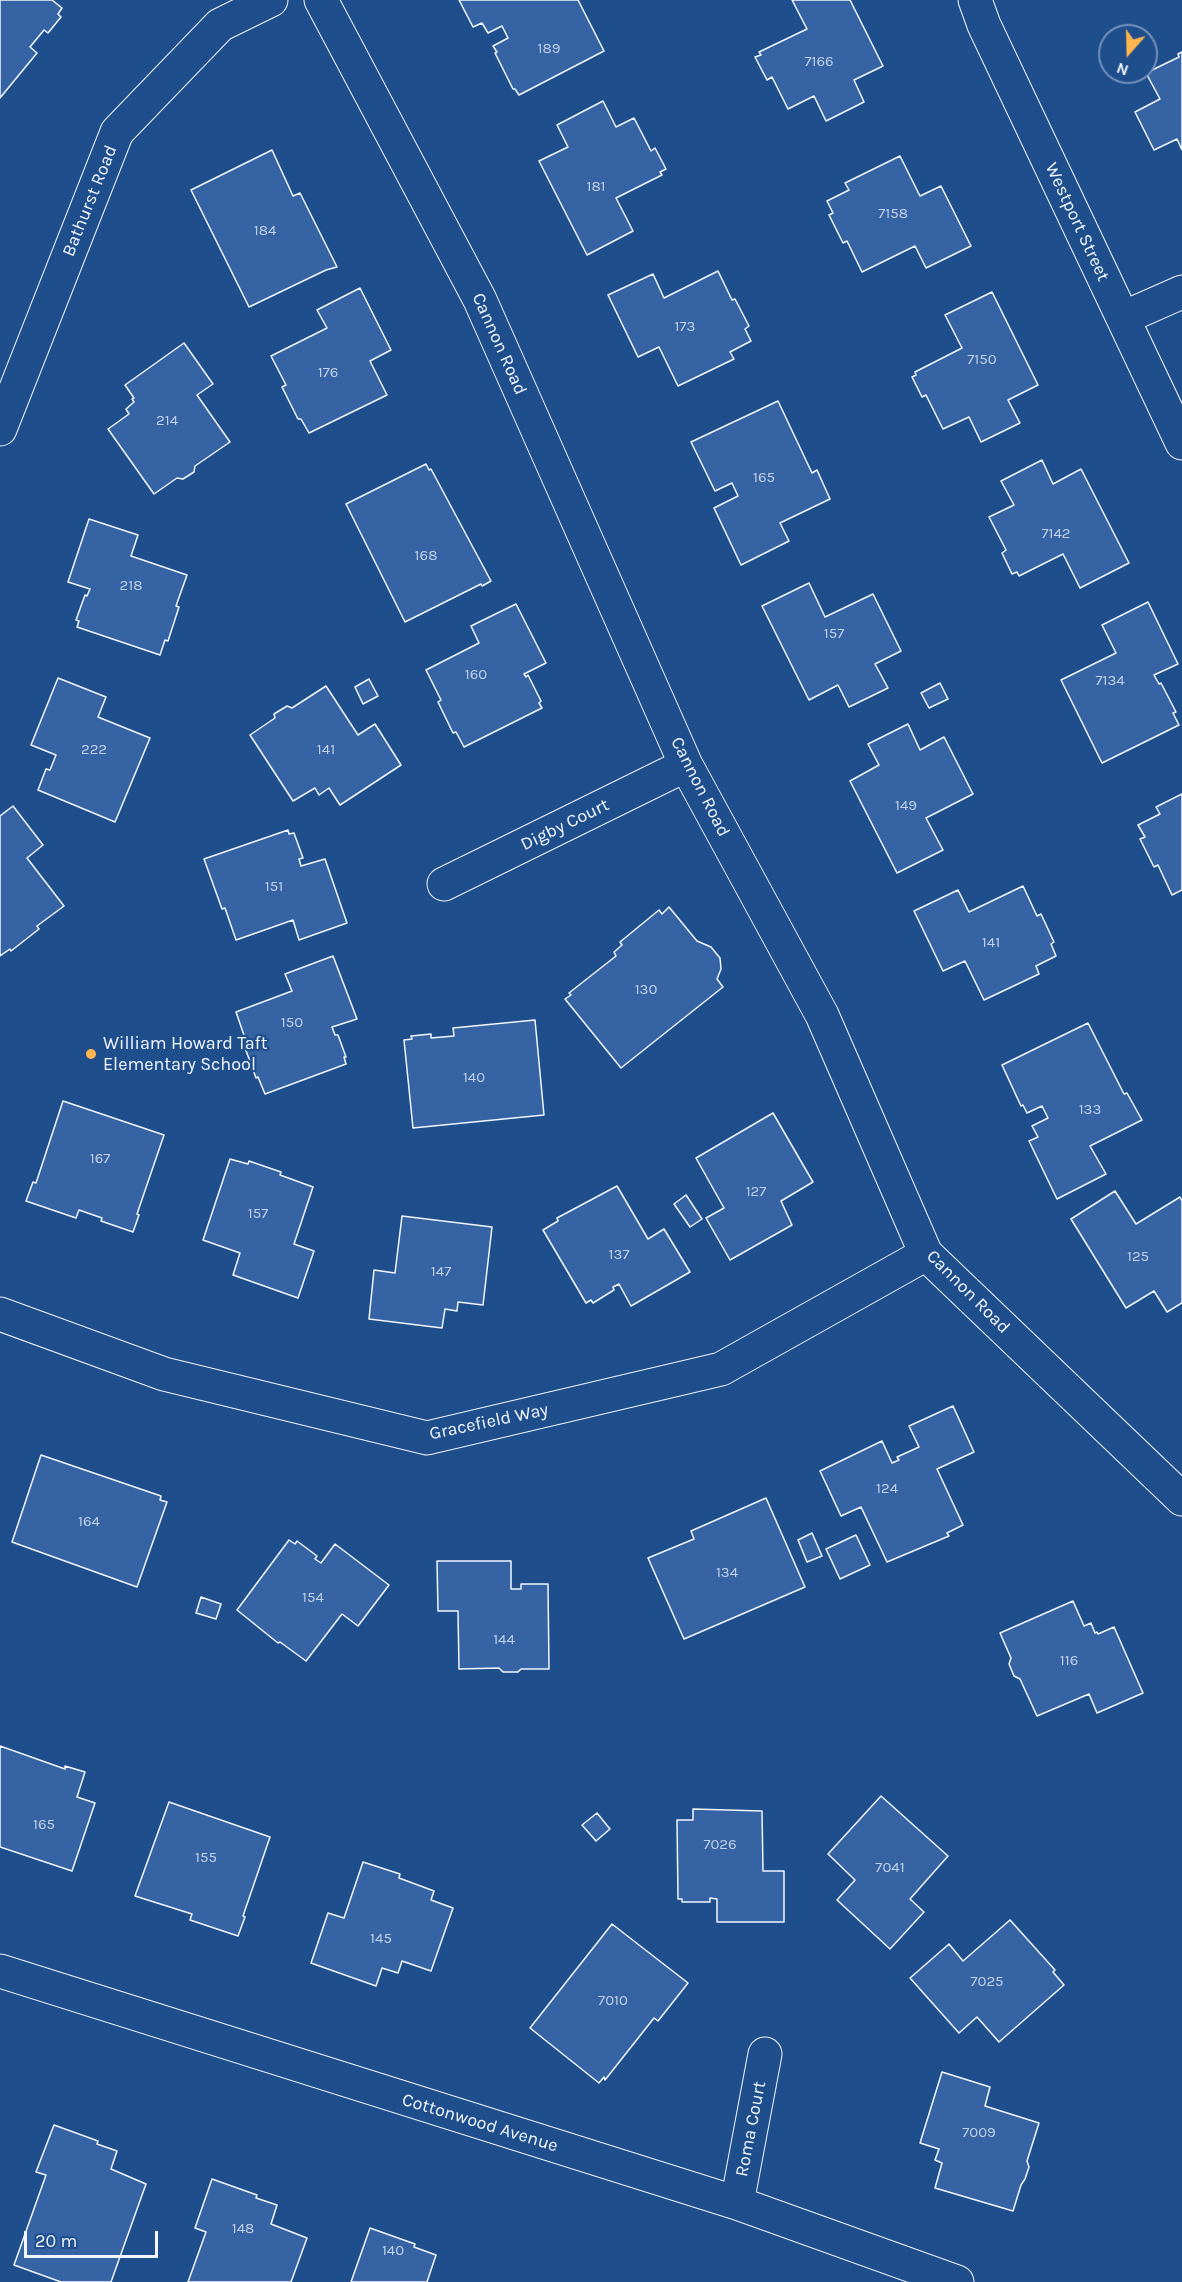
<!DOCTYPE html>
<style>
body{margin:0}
#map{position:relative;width:1182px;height:2282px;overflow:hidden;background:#1f4e8c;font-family:Karla,sans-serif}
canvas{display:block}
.north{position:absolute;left:1098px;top:24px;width:60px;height:60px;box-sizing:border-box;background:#1f4e8c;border:2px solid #7391ba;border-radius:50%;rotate:200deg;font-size:16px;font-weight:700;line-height:24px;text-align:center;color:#f2f6ff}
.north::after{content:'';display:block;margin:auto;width:21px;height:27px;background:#ffb74d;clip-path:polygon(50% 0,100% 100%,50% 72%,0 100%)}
.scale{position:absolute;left:24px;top:2231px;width:134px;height:27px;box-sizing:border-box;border:3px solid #f2f6ff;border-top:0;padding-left:8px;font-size:18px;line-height:21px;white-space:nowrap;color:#f2f6ff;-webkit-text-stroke:4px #1f4e8c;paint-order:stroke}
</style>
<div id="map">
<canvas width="1182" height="2282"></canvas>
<div class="north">N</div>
<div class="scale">20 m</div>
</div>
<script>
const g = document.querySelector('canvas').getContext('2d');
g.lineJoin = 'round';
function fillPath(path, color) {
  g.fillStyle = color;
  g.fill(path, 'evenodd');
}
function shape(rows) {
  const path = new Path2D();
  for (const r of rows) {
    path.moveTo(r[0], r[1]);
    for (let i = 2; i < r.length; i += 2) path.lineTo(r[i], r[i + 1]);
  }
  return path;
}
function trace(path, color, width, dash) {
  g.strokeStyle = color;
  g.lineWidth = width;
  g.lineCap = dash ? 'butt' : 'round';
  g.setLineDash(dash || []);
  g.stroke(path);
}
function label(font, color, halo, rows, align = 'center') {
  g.font = font + ' Karla,sans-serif';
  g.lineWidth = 4.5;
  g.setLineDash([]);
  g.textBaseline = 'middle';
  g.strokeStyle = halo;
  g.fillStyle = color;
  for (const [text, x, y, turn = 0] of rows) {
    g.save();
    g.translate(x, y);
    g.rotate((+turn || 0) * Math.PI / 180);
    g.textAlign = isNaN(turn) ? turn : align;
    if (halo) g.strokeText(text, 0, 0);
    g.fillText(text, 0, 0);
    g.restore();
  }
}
const building = shape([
 [0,0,52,0,62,8,58,14,61,17,48,33,44,30,30,47,37,53,0,98,0,0],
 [459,0,578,0,604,51,519,95,515,89,513,89,495,53,497,52,493,46,508,38,502,26,488,33,482,23,473,27,459,0],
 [792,0,850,0,883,66,854,80,864,102,826,121,814,96,788,109,772,77,767,80,755,57,761,55,759,52,807,29,792,0],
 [1182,52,1182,150,1177,139,1154,150,1135,112,1160,99,1146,73,1179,57,1178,54,1182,52],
 [603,101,616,127,634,118,651,151,655,148,666,169,660,172,662,175,616,198,633,231,587,255,539,161,568,147,557,125,603,101],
 [272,150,293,196,300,193,337,267,326,270,249,307,191,190,272,150],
 [900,156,920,196,941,186,971,246,926,268,915,246,862,272,847,241,843,243,829,215,833,213,827,201,849,190,845,183,900,156],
 [718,271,732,300,735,299,749,326,745,329,751,341,730,352,734,359,678,386,659,347,638,357,608,295,653,274,664,298,718,271],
 [360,288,391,350,370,361,387,395,309,433,301,419,298,419,282,387,286,385,271,356,327,328,317,310,360,288],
 [992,292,1038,385,1008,400,1020,423,981,442,969,417,943,429,926,395,922,397,912,377,916,375,915,372,962,348,945,315,992,292],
 [184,343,213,384,197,395,230,442,195,466,194,472,183,479,177,478,154,494,108,429,129,414,126,409,134,402,132,399,134,398,125,385,184,343],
 [778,401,812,473,817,470,830,499,780,523,789,541,741,565,714,508,738,496,732,483,715,491,691,442,778,401],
 [1042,460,1053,484,1081,469,1129,563,1080,588,1063,554,1019,576,1017,572,1012,574,1002,553,1006,550,989,517,1014,505,1001,481,1042,460],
 [426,464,429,470,431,469,491,581,482,586,481,584,405,622,346,504,426,464],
 [89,519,138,535,131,556,187,575,176,606,179,607,168,641,165,640,160,655,77,627,79,621,76,620,85,595,87,596,90,589,68,582,89,519],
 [809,583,825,617,873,594,901,651,875,664,888,688,849,707,838,685,809,700,762,606,809,583],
 [1148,602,1178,664,1154,675,1159,684,1161,683,1176,712,1173,713,1179,725,1102,763,1061,680,1116,653,1102,625,1148,602],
 [516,604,546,663,524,674,526,677,528,675,541,701,539,703,542,708,464,747,456,732,453,733,438,702,441,700,426,670,479,643,471,626,516,604],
 [58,678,106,697,98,717,150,738,115,822,38,790,46,769,50,770,56,755,31,745,58,678],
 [369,679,378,696,363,704,355,687,369,679],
 [940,683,948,699,929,708,921,693,940,683],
 [326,686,358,735,375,724,401,765,340,805,329,788,319,795,315,788,293,801,250,735,275,718,274,714,287,706,292,708,326,686],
 [908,724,920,750,944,737,973,794,926,818,943,850,897,873,850,781,879,765,868,744,908,724],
 [1182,794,1182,890,1172,895,1158,865,1154,867,1140,839,1145,837,1138,825,1160,814,1156,807,1182,794],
 [13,806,43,845,27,858,64,906,37,926,39,929,11,951,10,949,0,956,0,816,13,806],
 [288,830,289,834,294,833,303,858,299,859,301,866,325,859,347,923,299,940,293,920,236,940,225,908,222,909,204,859,288,830],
 [1023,886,1037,916,1041,914,1054,942,1051,944,1056,956,1036,966,1039,974,984,1000,965,961,943,971,914,911,958,890,969,912,1023,886],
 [669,907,697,941,711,947,720,958,721,969,717,979,723,987,621,1068,565,999,571,995,569,993,616,956,614,952,622,945,620,942,659,910,662,914,669,907],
 [333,956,357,1019,332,1027,335,1035,338,1035,346,1057,344,1057,346,1064,265,1094,258,1077,256,1078,244,1045,247,1044,236,1012,292,991,285,974,333,956],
 [535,1020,544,1115,413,1128,404,1040,412,1039,411,1036,431,1034,431,1038,454,1036,453,1028,535,1020],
 [1088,1023,1124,1094,1127,1093,1142,1120,1090,1146,1106,1174,1057,1199,1029,1141,1038,1137,1032,1126,1048,1118,1042,1106,1027,1113,1023,1105,1021,1106,1002,1065,1088,1023],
 [63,1101,164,1135,137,1214,139,1215,133,1232,101,1221,102,1218,79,1210,76,1218,26,1201,33,1182,36,1183,63,1101],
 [773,1113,813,1182,781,1201,792,1225,730,1260,706,1218,724,1208,696,1158,773,1113],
 [230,1159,248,1164,249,1161,281,1172,280,1175,313,1187,294,1244,314,1251,298,1298,233,1275,240,1253,203,1240,230,1159],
 [617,1186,648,1239,664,1229,690,1272,631,1306,619,1284,613,1287,614,1290,593,1303,591,1300,586,1303,543,1230,558,1221,557,1218,617,1186],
 [1115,1191,1136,1224,1180,1197,1182,1201,1182,1303,1167,1312,1154,1291,1126,1308,1071,1219,1115,1191],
 [686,1195,702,1219,690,1227,674,1204,686,1195],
 [402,1216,492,1227,483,1305,458,1302,457,1311,445,1309,442,1328,369,1319,374,1270,395,1273,402,1216],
 [953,1406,974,1452,937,1469,963,1525,947,1533,949,1536,887,1562,861,1507,841,1516,820,1471,882,1441,892,1463,899,1460,897,1457,919,1447,909,1426,953,1406],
 [41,1455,161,1496,160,1500,167,1502,137,1587,12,1542,41,1455],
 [766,1498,805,1587,684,1639,648,1558,694,1539,691,1531,766,1498],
 [812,1533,822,1556,807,1562,798,1540,812,1533],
 [856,1535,870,1565,840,1579,826,1549,856,1535],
 [289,1540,295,1544,297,1541,317,1556,315,1559,321,1563,335,1544,389,1585,358,1626,342,1614,306,1661,280,1642,278,1643,237,1610,289,1540],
 [437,1561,511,1561,511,1589,521,1589,521,1584,548,1584,549,1669,521,1669,518,1672,503,1672,499,1668,459,1669,458,1611,438,1611,437,1561],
 [201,1597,221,1604,216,1619,196,1613,201,1597],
 [1073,1601,1084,1626,1091,1623,1095,1633,1097,1632,1098,1634,1114,1627,1143,1693,1097,1713,1089,1694,1037,1716,1020,1679,1014,1676,1009,1664,1011,1658,1000,1633,1073,1601],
 [0,1746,65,1769,65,1766,85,1772,77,1797,95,1803,72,1871,0,1847,0,1746],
 [881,1796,948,1856,910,1899,924,1912,890,1949,837,1900,855,1880,828,1854,881,1796],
 [169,1802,270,1837,243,1916,245,1917,238,1936,190,1920,192,1914,135,1896,169,1802],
 [693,1809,762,1811,763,1871,784,1871,784,1922,717,1922,717,1899,710,1898,710,1902,682,1902,682,1899,678,1899,677,1820,693,1820,693,1809],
 [597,1813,610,1829,596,1841,582,1825,597,1813],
 [363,1862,400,1874,399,1878,434,1891,431,1900,453,1908,431,1971,402,1961,398,1973,382,1968,376,1986,311,1963,328,1913,344,1918,363,1862],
 [1010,1920,1055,1970,1053,1972,1064,1985,999,2042,977,2017,959,2033,910,1978,949,1944,963,1961,1010,1920],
 [612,1924,688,1983,658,2021,654,2018,605,2080,604,2077,599,2083,530,2028,612,1924],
 [942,2072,990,2087,985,2106,1039,2123,1027,2161,1029,2167,1025,2179,1021,2185,1013,2211,935,2188,942,2163,935,2160,939,2149,920,2143,942,2072],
 [54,2125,98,2141,97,2144,117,2151,111,2169,146,2184,111,2282,61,2282,14,2265,46,2175,36,2172,54,2125],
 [212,2179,257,2195,256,2198,277,2205,271,2224,307,2238,291,2282,188,2282,206,2232,195,2228,212,2179],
 [370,2228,415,2244,414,2247,436,2255,427,2282,351,2282,370,2228]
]);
fillPath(building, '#3563a3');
trace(building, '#f2f6ff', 1.5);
const minor = shape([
 [321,0,480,300,686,765,822,1015,926,1254,1182,1499],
 [975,0,984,25,1182,443],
 [1123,318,1182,292],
 [0,429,117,132,220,25,271,0],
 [444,884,686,765],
 [0,1314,164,1374,427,1438,721,1369,926,1254],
 [0,1971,737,2203,957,2282],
 [737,2203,765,2054]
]);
trace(minor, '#f2f6ff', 35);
trace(minor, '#1f4e8c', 33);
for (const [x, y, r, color] of [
 [91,1054,6,"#ffb74d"]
]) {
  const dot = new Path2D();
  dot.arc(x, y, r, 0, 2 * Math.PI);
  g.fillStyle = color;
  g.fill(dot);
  trace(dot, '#1f4e8c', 2);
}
label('15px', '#c3d1e8', null, [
 ["189",549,49],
 ["7166",819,62],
 ["181",596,187],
 ["7158",893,214],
 ["184",265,231],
 ["173",685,327],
 ["7150",982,360],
 ["176",328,373],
 ["214",167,421],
 ["165",764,478],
 ["7142",1056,534],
 ["168",426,556],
 ["218",131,586],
 ["157",834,634],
 ["160",476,675],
 ["7134",1110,681],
 ["222",94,750],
 ["141",326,750],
 ["149",906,806],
 ["151",274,887],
 ["141",991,943],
 ["130",646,990],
 ["150",292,1023],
 ["140",474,1078],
 ["133",1090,1110],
 ["167",100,1159],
 ["127",756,1192],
 ["157",258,1214],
 ["137",619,1255],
 ["125",1138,1257],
 ["147",441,1272],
 ["124",887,1489],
 ["164",89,1522],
 ["134",727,1573],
 ["154",313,1598],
 ["144",504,1640],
 ["116",1069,1661],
 ["165",44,1825],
 ["7026",720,1845],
 ["155",206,1858],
 ["7041",890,1868],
 ["145",381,1939],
 ["7025",987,1982],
 ["7010",613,2001],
 ["7009",979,2133],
 ["148",243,2229],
 ["140",393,2251]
]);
label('18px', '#f2f6ff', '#1f4e8c', [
 ["Bathurst Road",90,201,-68],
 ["Westport Street",1077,222,65],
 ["Cannon Road",499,344,66],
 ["Cannon Road",700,787,63],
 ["Digby Court",565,825,-26],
 ["Cannon Road",968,1292,45],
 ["Gracefield Way",489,1422,-12],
 ["Cottonwood Avenue",480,2123,17],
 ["Roma Court",751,2129,-79]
]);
label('18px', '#f2f6ff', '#1f4e8c', [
 ["William Howard Taft",103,1044],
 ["Elementary School",103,1065]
], 'left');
</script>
